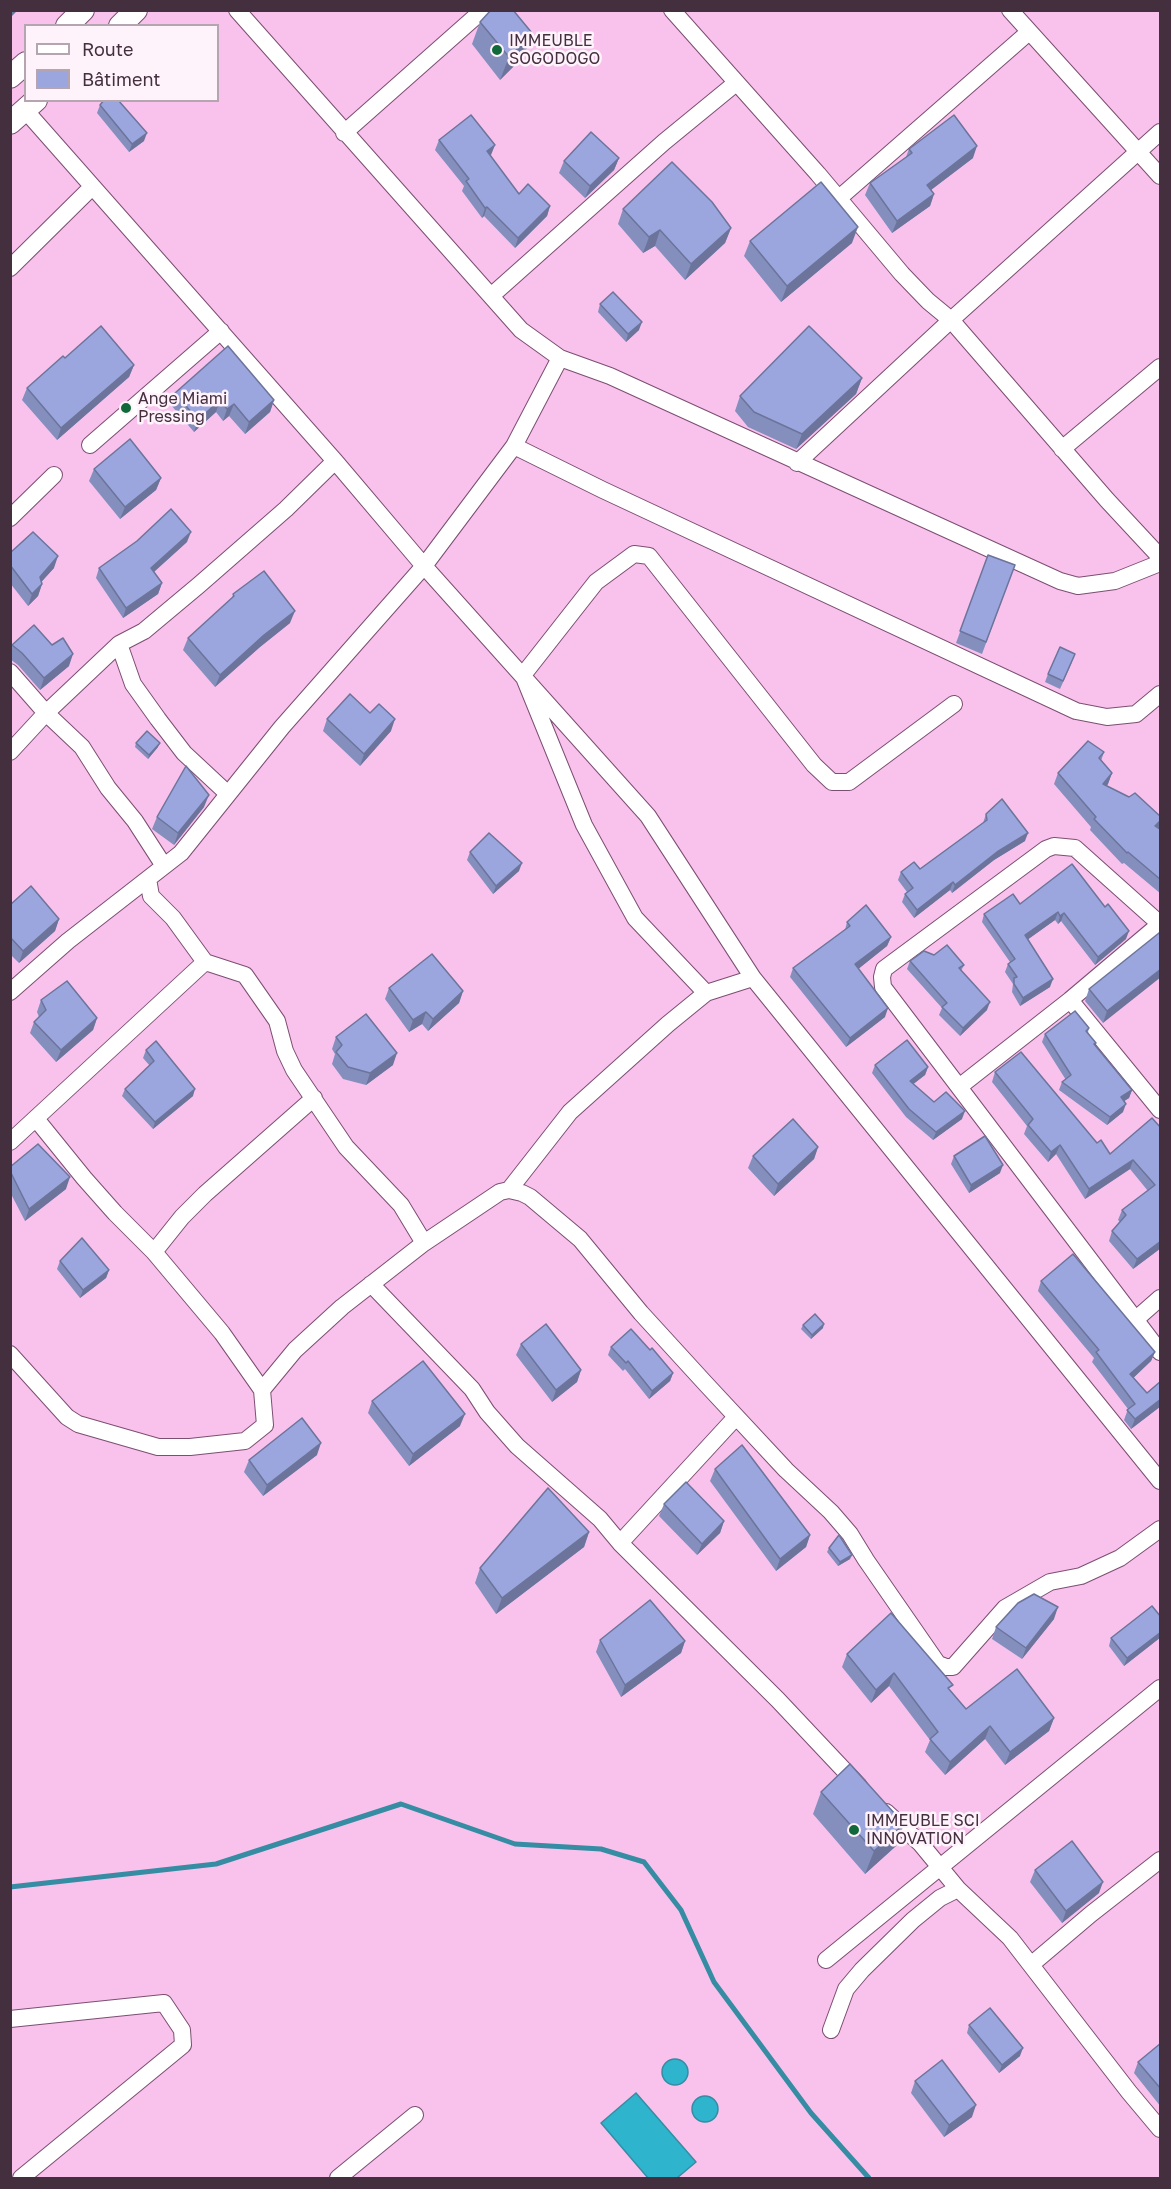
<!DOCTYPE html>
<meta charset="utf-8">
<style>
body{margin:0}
#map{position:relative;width:1171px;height:2189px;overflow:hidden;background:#f8c2ec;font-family:"Golos Text",sans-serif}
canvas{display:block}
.frame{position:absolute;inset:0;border:12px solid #442f3f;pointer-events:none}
.legend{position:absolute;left:24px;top:24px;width:195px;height:78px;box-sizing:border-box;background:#fef3fb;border:2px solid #b4a5b0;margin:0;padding:8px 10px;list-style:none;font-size:18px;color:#442f3f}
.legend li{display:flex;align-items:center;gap:12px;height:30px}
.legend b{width:30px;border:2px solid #b4a5b0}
</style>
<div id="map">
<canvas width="1171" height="2189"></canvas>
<div class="frame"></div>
<ul class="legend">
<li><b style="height:8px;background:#fff"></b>Route</li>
<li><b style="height:16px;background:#9aa6dd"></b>Bâtiment</li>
</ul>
</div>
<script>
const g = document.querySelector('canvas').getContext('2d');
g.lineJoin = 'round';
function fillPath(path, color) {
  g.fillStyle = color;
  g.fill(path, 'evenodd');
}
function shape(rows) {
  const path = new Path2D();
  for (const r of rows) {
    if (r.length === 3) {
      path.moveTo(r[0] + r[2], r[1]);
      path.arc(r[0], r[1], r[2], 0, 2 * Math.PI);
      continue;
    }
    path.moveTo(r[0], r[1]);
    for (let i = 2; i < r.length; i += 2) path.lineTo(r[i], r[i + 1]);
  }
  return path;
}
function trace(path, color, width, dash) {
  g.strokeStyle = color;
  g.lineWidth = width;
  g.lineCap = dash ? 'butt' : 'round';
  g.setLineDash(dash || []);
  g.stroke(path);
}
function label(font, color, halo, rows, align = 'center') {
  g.font = font + ' "Golos Text",sans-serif';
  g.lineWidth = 5;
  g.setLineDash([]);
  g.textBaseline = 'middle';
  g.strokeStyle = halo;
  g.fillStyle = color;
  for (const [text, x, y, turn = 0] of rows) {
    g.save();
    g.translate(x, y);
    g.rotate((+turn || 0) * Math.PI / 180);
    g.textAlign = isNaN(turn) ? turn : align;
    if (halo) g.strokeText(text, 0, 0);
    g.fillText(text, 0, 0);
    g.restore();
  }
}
const water = shape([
 [675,2072,13],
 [636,2093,696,2162,677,2178,648,2178,601,2123,636,2093],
 [705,2109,13]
]);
fillPath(water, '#2fb4ce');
trace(water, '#358ca3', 1.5);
trace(shape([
 [10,1887,216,1864,401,1804,515,1844,601,1849,644,1862,681,1910,714,1982,811,2113,869,2178]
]), '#358ca3', 5);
const minor = shape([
 [237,10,521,330,560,358,610,376,1060,581,1078,586,1115,581,1160,563],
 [672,10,818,174,902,274,928,301,951,320,1107,500,1160,557],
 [1010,10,1160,176],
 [25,110,335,461,424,566,648,816,753,978,1160,1481],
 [344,133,483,10],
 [838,199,1029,32],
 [10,268,92,187],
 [491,296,664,142,736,83],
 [90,445,221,331],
 [514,446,603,490,1076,711,1107,717,1136,714,1160,694],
 [1062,449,1160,367],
 [797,463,951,320,1160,132],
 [10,518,54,475],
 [10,672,46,713,82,747,108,788,135,821,164,866],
 [10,752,46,713,119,644],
 [228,794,184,753,158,719,133,684,119,644,144,631,199,585,286,509,335,461],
 [1160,924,1075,848,1054,846,1046,849,884,969,882,977,883,987,1160,1352],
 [205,962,245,975,277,1021,285,1051,294,1070,346,1147,401,1205,424,1243],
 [10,992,68,941,181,853,282,727,424,566,514,446,560,358],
 [706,993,635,918,584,825,523,675,596,582,634,554,649,556,814,765,832,782,849,782,954,704],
 [1070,1000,1160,1110],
 [959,1087,1070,1000,1160,924],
 [37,1120,84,1178,115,1213,154,1252,222,1333,262,1390],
 [10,1142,205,962,173,918,151,896,148,879],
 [509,1190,570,1112,668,1024,706,993,753,978],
 [154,1252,182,1217,205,1194,314,1098],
 [371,1284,472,1389,487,1412,517,1446,600,1519,620,1543,778,1700,859,1786],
 [1135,1320,1160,1298],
 [10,1354,67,1417,78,1424,158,1447,190,1447,245,1441,265,1425,262,1390,295,1350,342,1307,424,1243,500,1192,509,1190,522,1193,530,1197,580,1239,641,1313,705,1383,786,1470,831,1512,850,1534,866,1560,938,1664,946,1667,953,1667,1005,1608,1050,1582,1081,1576,1120,1558,1160,1529],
 [620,1543,736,1417],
 [958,1889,1010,1938,1129,2092,1160,2129],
 [826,1960,1160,1688],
 [1032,1964,1091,1914,1160,1860],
 [10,2019,164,2003,182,2030,183,2045,21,2178],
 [831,2030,846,1989,862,1970,913,1920,940,1898,958,1889,920,1843,886,1812],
 [338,2178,415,2115]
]);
const secondary = shape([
 [67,26,83,10],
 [120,26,136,10],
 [10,77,26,63],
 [10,123,36,100]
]);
trace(minor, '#7c4e72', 18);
trace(secondary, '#7c4e72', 24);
trace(minor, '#fff', 16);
trace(secondary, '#fff', 22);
fillPath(shape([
 [480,22,524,56,500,80,472,44],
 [100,105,144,141,129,152,97,113],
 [439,140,495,145,490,155,519,194,550,206,547,216,515,248,484,216,482,218,462,191,464,186,435,150],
 [909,149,973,158,931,190,934,194,930,206,892,233,865,195,870,183,906,157],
 [619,158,614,170,585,198,559,173,564,161],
 [623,209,731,228,725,243,685,280,655,246,643,253,618,224],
 [750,241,852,243,781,302,744,256],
 [600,304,639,330,626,342,598,312],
 [65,358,134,365,129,377,57,440,22,400,27,388],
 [862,378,856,394,796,449,748,427,735,411,740,396],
 [175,393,274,400,270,412,245,434,229,416,223,421,216,412,194,432,171,405],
 [94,469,161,478,156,490,120,519,89,481],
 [187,542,154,572,162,583,158,594,123,618,96,578,99,568],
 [10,553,54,568,41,582,42,584,38,596,28,606,10,583],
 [988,555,1015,565,982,654,956,643],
 [233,594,290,623,260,647,215,687,183,650,188,638,232,599],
 [12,645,52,645,69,666,40,690,18,665,10,659,10,650],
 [1072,662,1060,689,1045,682,1048,674],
 [370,713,391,731,360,766,323,731,327,719],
 [136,743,158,747,148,759,135,747],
 [1104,752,1101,761,1112,773,1107,786,1161,817,1161,824,1159,829,1161,830,1161,894,1124,863,1122,864,1090,830,1091,827,1054,784,1058,773],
 [204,807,174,845,152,829,157,817],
 [986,814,1025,841,994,860,952,893,950,890,914,918,902,902,905,894,907,892,898,880,901,872,920,869,983,823],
 [470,852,519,871,493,894,467,860],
 [1020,904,1105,907,1126,939,1095,965,1061,921,1058,924,1055,920,1028,939,1050,987,1020,1006,1012,992,1013,984,1005,972,1008,964,1010,962,982,922,984,914],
 [10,905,59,919,55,931,19,963,10,954],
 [847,922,891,937,887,946,858,969,885,1017,846,1047,790,977,793,968,845,930],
 [1161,935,1103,1023,1085,1001,1089,989],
 [910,961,964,965,961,971,987,1010,960,1036,939,1015,942,1008,907,969],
 [389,988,463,991,459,1003,428,1031,422,1024,409,1032,385,999],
 [41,1000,97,1018,93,1030,56,1062,30,1033,34,1022,39,1017,37,1012],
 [1089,1028,1088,1032,1095,1046,1132,1090,1129,1098,1124,1101,1123,1112,1107,1125,1059,1090,1062,1082,1066,1080,1042,1042,1045,1034],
 [336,1037,393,1065,366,1085,343,1079,332,1064,335,1054,332,1049],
 [146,1050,193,1096,153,1129,122,1096,125,1089,150,1066,143,1058],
 [875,1065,928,1067,925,1075,913,1084,934,1102,962,1119,933,1140,906,1117,872,1073],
 [995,1072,1097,1143,1110,1154,1161,1128,1161,1248,1133,1269,1109,1241,1112,1231,1120,1222,1118,1220,1122,1210,1148,1191,1130,1169,1085,1199,1056,1154,1048,1162,1024,1134,1027,1126,992,1082],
 [818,1147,814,1159,774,1196,748,1168,753,1156],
 [954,1156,1000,1173,969,1193,951,1164],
 [10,1167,66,1189,25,1221,10,1192],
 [60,1261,109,1270,106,1278,80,1298,57,1269],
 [1041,1281,1155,1352,1151,1361,1133,1378,1147,1393,1161,1381,1161,1406,1131,1429,1124,1420,1128,1409,1092,1362,1094,1358,1038,1291],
 [803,1325,823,1328,811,1339,801,1329],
 [521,1344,581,1370,577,1382,552,1402,516,1355],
 [611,1347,673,1373,670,1381,649,1399,625,1369,623,1371,608,1355],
 [372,1401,460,1426,409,1466,368,1413],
 [317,1455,263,1496,244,1472,249,1460],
 [715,1469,810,1535,806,1547,776,1571,710,1481],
 [664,1504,724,1521,720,1533,697,1555,659,1516],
 [589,1532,584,1547,496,1614,475,1583,480,1568],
 [829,1548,850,1559,838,1566,827,1552],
 [1161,1617,1161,1637,1124,1666,1109,1646,1111,1638],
 [1054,1619,1022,1659,992,1639,996,1627],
 [600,1640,685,1641,681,1653,621,1697,596,1652],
 [847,1654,950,1691,966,1709,1054,1718,1049,1731,1005,1765,985,1739,945,1775,925,1752,930,1740,889,1686,871,1703,842,1667],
 [821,1792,896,1846,865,1874,813,1814],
 [1035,1870,1099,1893,1062,1923,1030,1882],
 [969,2025,1020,2056,999,2073,967,2033],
 [1161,2043,1161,2107,1134,2073,1138,2062],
 [915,2081,972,2117,944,2137,911,2093]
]), '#848fbe');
fillPath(shape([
 [11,10,18,10,10,18,10,11],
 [532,33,524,56,500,80,509,57],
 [147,133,144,141,129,152,132,144],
 [495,145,491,155,484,160,487,151],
 [977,146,973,158,923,196,927,185],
 [619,158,614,170,585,198,590,186],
 [934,194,930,206,892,233,897,221],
 [550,206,547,216,515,248,518,238],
 [487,207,484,216,482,218,485,208],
 [858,227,852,243,781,302,787,286],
 [731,228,725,243,685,280,691,264],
 [660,230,655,246,643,253,649,237],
 [642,322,639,330,626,342,628,334],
 [134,365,129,377,57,440,61,428],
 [862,378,856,394,796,449,802,434],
 [220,400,216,412,194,432,198,420],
 [274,400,270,412,245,434,249,422],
 [234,404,229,416,223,421,227,409],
 [161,478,156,490,120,519,125,507],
 [191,532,187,542,147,578,151,568],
 [58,556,54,568,35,589,40,577],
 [162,583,158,594,123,618,126,608],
 [42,584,38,596,28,606,32,594],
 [295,611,290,623,260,647,215,687,220,675,264,635],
 [73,654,69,666,40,690,44,678],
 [395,719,391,731,360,766,364,754],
 [160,743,158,747,148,759,149,755],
 [1112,773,1108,784,1099,795,1103,784],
 [209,795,204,807,174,845,178,833],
 [1161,820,1161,824,1158,830,1155,826],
 [1028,833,1025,841,994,860,952,893,955,885,997,852],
 [522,863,519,871,493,894,496,886],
 [953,882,950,890,914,918,917,910],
 [1058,912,1055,920,1023,943,1025,935],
 [1064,913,1061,921,1058,924,1060,916],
 [59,919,55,931,19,963,23,951],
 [1129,931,1126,939,1095,965,1098,957],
 [891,937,887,946,852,974,855,964],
 [1161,969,1161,977,1103,1023,1107,1011],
 [1053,979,1050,987,1020,1006,1023,998],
 [463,991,459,1003,428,1031,433,1019],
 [990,1002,987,1010,960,1036,963,1028],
 [888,1008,885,1017,846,1047,850,1038],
 [426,1012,422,1024,409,1032,413,1020],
 [97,1018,93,1030,56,1062,61,1050],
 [397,1053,393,1065,366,1085,370,1073],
 [928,1067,925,1075,907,1089,910,1081],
 [195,1089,193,1096,153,1129,155,1122],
 [1132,1090,1129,1098,1118,1105,1121,1097],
 [1126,1104,1123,1112,1107,1125,1110,1117],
 [965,1111,962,1119,933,1140,936,1132],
 [1060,1145,1056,1154,1048,1162,1051,1152],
 [818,1147,814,1159,774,1196,778,1184],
 [1133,1160,1130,1169,1085,1199,1089,1189],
 [1003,1165,1000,1173,969,1193,971,1185],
 [70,1177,66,1189,25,1221,29,1209],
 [1161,1241,1161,1248,1133,1269,1137,1259],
 [109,1270,106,1278,80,1298,83,1290],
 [824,1324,823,1328,811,1339,812,1335],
 [1155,1352,1151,1361,1127,1384,1130,1374],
 [581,1370,577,1382,552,1402,556,1390],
 [673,1373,670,1381,649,1399,652,1391],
 [1161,1399,1161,1406,1131,1429,1135,1419],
 [465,1414,460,1426,409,1466,413,1454],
 [321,1443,317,1455,263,1496,267,1485],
 [724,1521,720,1533,697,1555,702,1544],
 [589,1532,584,1547,496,1614,502,1598],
 [810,1535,806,1547,776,1571,780,1559],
 [852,1555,850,1559,838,1566,840,1562],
 [1058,1607,1054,1619,1022,1659,1026,1648],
 [1161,1632,1161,1637,1124,1666,1127,1658],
 [685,1641,681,1653,621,1697,625,1685],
 [894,1673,889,1686,871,1703,876,1690],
 [1054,1718,1049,1731,1005,1765,1010,1752],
 [990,1726,985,1739,945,1775,950,1762],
 [904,1824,896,1846,865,1874,874,1851],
 [1103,1882,1099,1893,1062,1923,1066,1911],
 [1023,2048,1020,2056,999,2073,1002,2065],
 [976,2105,972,2117,944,2137,949,2125]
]), '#6c749b');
const building = shape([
 [491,10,513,10,532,33,509,57,480,22,491,10],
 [104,100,118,100,147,133,132,144,100,105,104,100],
 [471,115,495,145,487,151,519,194,528,184,550,206,518,238,487,207,485,208,466,181,469,179,439,140,471,115],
 [954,115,977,146,927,185,934,194,897,221,870,183,912,153,909,149,954,115],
 [591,132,619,158,590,186,564,161,591,132],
 [672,162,712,202,731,228,691,264,660,230,649,237,623,209,672,162],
 [821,182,858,227,787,286,750,241,821,182],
 [613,292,642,322,628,334,600,304,613,292],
 [101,326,134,365,61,428,27,388,63,356,65,358,101,326],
 [809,326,862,378,802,434,754,412,740,396,809,326],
 [228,346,274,400,249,422,234,404,227,409,220,400,198,420,175,393,228,346],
 [130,439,161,478,125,507,94,469,130,439],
 [171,509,191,532,151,568,162,583,126,608,99,568,137,541,171,509],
 [33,532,58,556,40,577,42,584,32,594,10,565,10,553,33,532],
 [988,555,1015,565,986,642,960,631,988,555],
 [264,571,295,611,264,635,220,675,188,638,234,596,233,594,264,571],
 [34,625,52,645,63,638,73,654,44,678,22,653,12,645,34,625],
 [1060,647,1075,654,1063,681,1048,674,1060,647],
 [350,694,370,713,379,704,395,719,364,754,327,719,350,694],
 [147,731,160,743,149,755,136,743,147,731],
 [1088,741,1104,752,1099,758,1112,773,1103,784,1129,797,1135,793,1161,817,1161,820,1155,826,1161,830,1161,880,1128,852,1127,853,1094,819,1096,817,1058,773,1088,741],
 [186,766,209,795,178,833,157,817,186,766],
 [1002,799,1028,833,997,852,955,885,953,882,917,910,905,894,913,888,901,872,914,862,920,869,987,820,986,814,1002,799],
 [489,833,522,863,496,886,470,852,489,833],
 [1072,864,1105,907,1108,904,1129,931,1098,957,1064,913,1060,916,1058,912,1025,935,1053,979,1023,998,1014,984,1014,978,1017,977,1008,964,1015,959,984,914,1013,894,1020,904,1072,864],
 [31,886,59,919,23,951,10,937,10,905,31,886],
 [866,905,891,937,855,964,888,1008,850,1038,793,968,850,926,847,922,866,905],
 [1159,933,1161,935,1161,969,1107,1011,1089,989,1159,933],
 [947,945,964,965,959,968,990,1002,963,1028,942,1007,947,1003,910,961,924,951,934,955,947,945],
 [432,954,463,991,433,1019,426,1012,413,1020,389,988,432,954],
 [67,981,97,1018,61,1050,34,1022,46,1010,41,1000,67,981],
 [1075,1011,1089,1028,1086,1031,1096,1043,1094,1044,1132,1090,1121,1097,1126,1104,1110,1117,1062,1082,1071,1075,1045,1034,1075,1011],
 [366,1014,397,1053,370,1073,348,1067,336,1052,342,1045,336,1037,366,1014],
 [907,1040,928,1067,910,1081,934,1102,946,1092,965,1111,936,1132,909,1109,875,1065,907,1040],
 [156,1041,195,1089,155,1122,125,1089,154,1061,146,1050,156,1041],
 [1021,1052,1097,1143,1101,1140,1110,1154,1152,1118,1161,1128,1161,1241,1137,1259,1112,1231,1126,1215,1122,1210,1155,1185,1133,1160,1089,1189,1060,1145,1051,1152,1028,1125,1033,1119,995,1072,1021,1052],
 [793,1119,818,1147,778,1184,753,1156,793,1119],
 [985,1136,1003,1165,971,1185,954,1156,985,1136],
 [38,1144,70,1177,29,1209,10,1171,10,1167,38,1144],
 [82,1238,109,1270,83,1290,60,1261,82,1238],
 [1073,1254,1155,1352,1130,1374,1147,1393,1161,1381,1161,1399,1135,1419,1127,1410,1135,1404,1096,1352,1099,1350,1041,1281,1073,1254],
 [815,1314,824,1324,812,1335,803,1325,815,1314],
 [546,1324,581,1370,556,1390,521,1344,546,1324],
 [631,1329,650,1350,652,1348,673,1373,652,1391,628,1361,626,1363,611,1347,631,1329],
 [423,1361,465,1414,413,1454,372,1401,423,1361],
 [302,1418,321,1443,267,1485,249,1460,302,1418],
 [742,1445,810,1535,780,1559,715,1469,742,1445],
 [686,1482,724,1521,702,1544,664,1504,686,1482],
 [548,1488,589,1532,502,1598,480,1568,548,1488],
 [839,1535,852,1555,840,1562,829,1548,839,1535],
 [1034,1594,1058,1607,1026,1648,996,1627,1018,1603,1034,1594],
 [650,1600,685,1641,625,1685,600,1640,650,1600],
 [1152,1606,1161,1617,1161,1632,1127,1658,1111,1638,1152,1606],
 [891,1613,953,1685,948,1688,966,1709,1017,1669,1054,1718,1010,1752,990,1726,950,1762,930,1739,938,1732,894,1673,876,1690,847,1654,891,1613],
 [850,1764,904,1824,874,1851,821,1792,850,1764],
 [1072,1841,1103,1882,1066,1911,1035,1870,1072,1841],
 [990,2008,1023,2048,1002,2065,969,2025,990,2008],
 [1161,2043,1161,2089,1138,2062,1161,2043],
 [942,2060,976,2105,949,2125,915,2081,942,2060]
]);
fillPath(building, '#9aa6dd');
trace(building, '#6c749b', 1.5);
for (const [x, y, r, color] of [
 [497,50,6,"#11693b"],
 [126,408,6,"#11693b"],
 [854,1830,6,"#11693b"]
]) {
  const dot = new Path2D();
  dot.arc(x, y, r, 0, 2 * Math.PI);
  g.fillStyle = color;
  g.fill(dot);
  trace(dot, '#fef3fb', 2);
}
label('16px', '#442f3f', '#fef3fb', [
 ["IMMEUBLE",509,41],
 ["SOGODOGO",509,59],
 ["Ange Miami",138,399],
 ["Pressing",138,417],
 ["IMMEUBLE SCI",866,1821],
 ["INNOVATION",866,1839]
], 'left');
</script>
